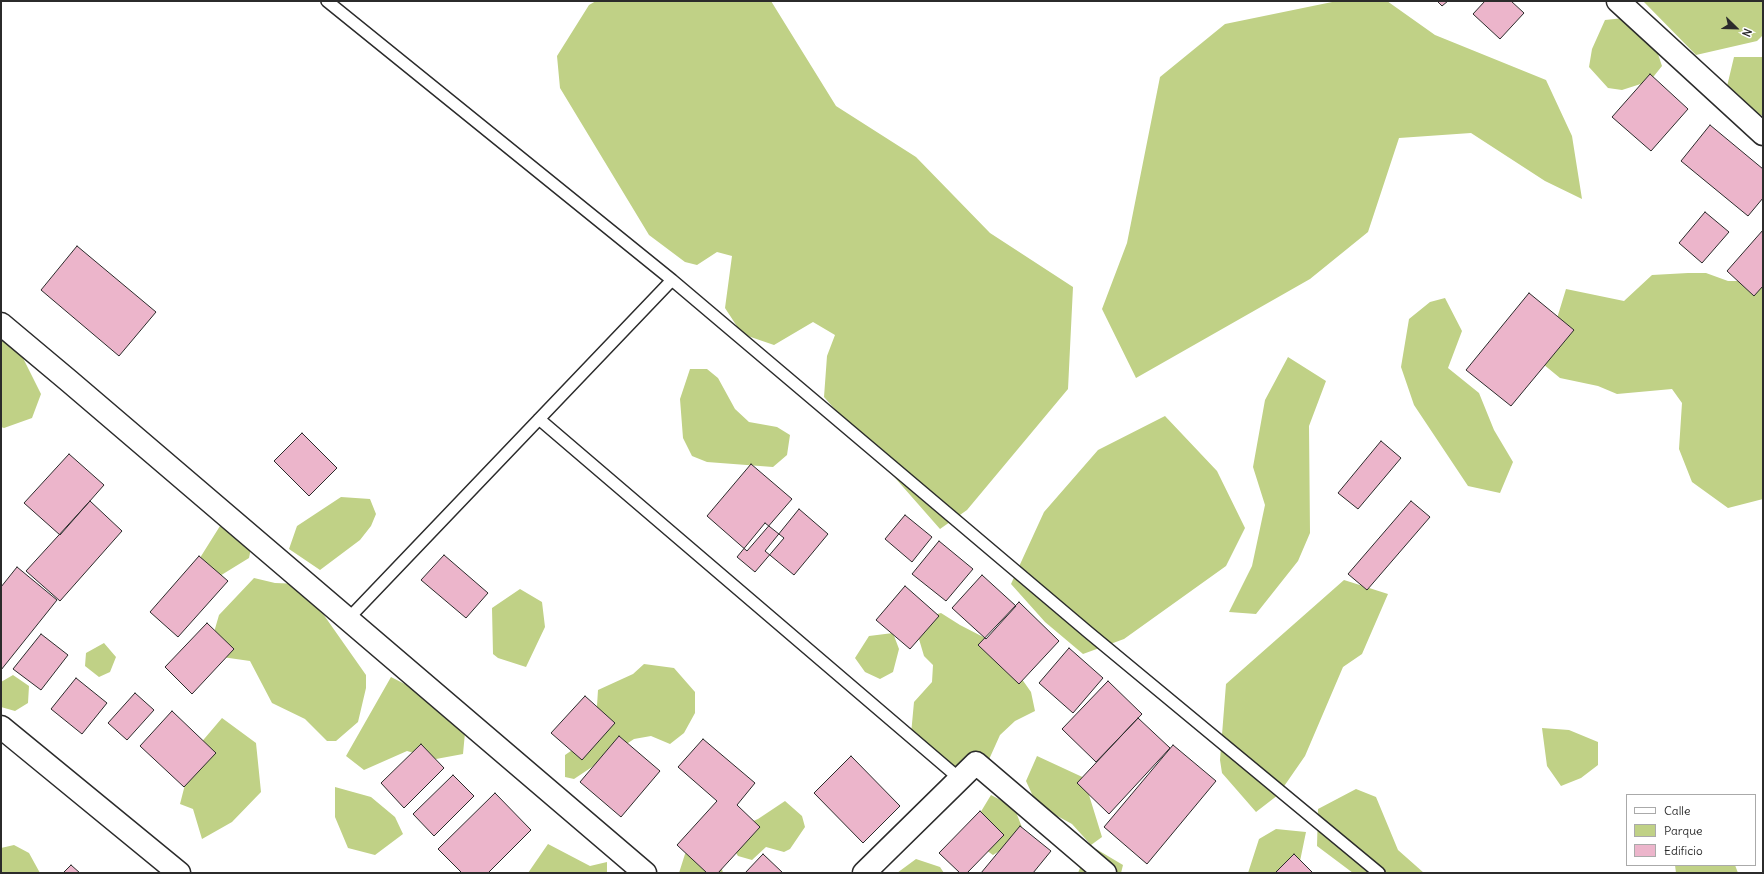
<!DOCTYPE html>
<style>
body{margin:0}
#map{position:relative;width:1764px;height:874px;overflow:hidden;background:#fff;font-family:Delius,sans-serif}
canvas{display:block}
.frame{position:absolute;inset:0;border:2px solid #2b2b2b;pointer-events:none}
.legend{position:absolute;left:1626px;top:794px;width:130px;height:72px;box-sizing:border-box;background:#fff;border:1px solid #aaa;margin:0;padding:5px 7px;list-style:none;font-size:12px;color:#2b2b2b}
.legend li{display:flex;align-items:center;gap:8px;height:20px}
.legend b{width:20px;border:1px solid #aaa}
.north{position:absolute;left:1716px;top:8px;width:40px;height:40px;-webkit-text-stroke:3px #fff;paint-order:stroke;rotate:113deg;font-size:11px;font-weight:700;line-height:16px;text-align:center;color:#2b2b2b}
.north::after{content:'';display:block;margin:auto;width:14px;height:18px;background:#2b2b2b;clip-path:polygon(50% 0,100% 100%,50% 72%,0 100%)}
</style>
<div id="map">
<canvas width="1764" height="874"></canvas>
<div class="frame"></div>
<ul class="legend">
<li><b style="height:5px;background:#fff"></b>Calle</li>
<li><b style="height:11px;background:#c0d186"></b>Parque</li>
<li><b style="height:11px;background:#ecb5cb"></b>Edificio</li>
</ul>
<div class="north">N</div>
</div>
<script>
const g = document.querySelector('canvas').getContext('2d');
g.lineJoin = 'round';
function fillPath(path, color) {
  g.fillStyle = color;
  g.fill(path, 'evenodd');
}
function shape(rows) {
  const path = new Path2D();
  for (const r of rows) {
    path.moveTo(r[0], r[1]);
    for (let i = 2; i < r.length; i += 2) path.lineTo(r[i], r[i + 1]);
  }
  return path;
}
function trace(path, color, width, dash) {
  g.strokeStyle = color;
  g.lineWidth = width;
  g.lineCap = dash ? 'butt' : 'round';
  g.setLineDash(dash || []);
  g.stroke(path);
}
fillPath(shape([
 [596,1,771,1,836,106,916,157,990,233,1073,287,1068,389,967,510,940,529,824,397,827,356,835,335,813,322,774,345,742,334,725,308,732,256,717,252,697,265,685,262,649,235,560,88,557,56,589,5],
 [1337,1,1387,1,1435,35,1546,80,1572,136,1582,199,1545,181,1471,133,1399,138,1368,232,1310,279,1136,378,1102,309,1127,243,1160,77,1225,24],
 [1643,1,1763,1,1763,35,1757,41,1696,55],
 [1624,18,1649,27,1662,66,1650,81,1622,90,1608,88,1589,67,1592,49,1605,20],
 [1734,57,1763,57,1763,116,1724,99],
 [1688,273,1706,273,1728,281,1763,281,1763,499,1728,508,1692,482,1679,449,1682,403,1672,389,1617,394,1598,386,1560,378,1543,364,1566,289,1624,301,1652,275],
 [1445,298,1462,331,1448,368,1479,393,1494,430,1513,462,1500,493,1468,486,1414,405,1401,367,1409,319,1430,302],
 [1,332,19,350,41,394,32,418,4,428,1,427],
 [1288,357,1326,381,1309,426,1310,533,1298,561,1256,614,1229,612,1252,566,1265,505,1253,467,1265,400],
 [690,369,707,369,718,378,735,409,749,422,777,427,790,435,787,455,773,467,707,462,692,456,683,438,680,399],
 [1165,416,1217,471,1245,528,1226,566,1124,639,1083,654,1045,622,1011,584,1044,512,1098,450],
 [341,497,370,499,376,514,371,526,360,540,320,570,289,549,297,526],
 [220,526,251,548,249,558,210,582,198,561],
 [254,578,275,583,302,584,366,675,366,688,358,722,336,741,327,741,305,719,272,703,250,661,215,656,210,646,219,615],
 [1344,580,1388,594,1362,654,1343,667,1305,756,1278,795,1256,812,1222,773,1220,760,1226,684],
 [520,589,542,602,545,627,526,667,498,658,493,654,492,608],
 [941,613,960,625,987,639,1007,658,1031,692,1035,711,1015,721,1000,735,982,775,963,773,933,754,910,745,914,702,932,682,933,665,924,656,916,629,930,616],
 [893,633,899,649,893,672,880,679,865,672,855,658,869,636],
 [104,643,116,657,110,672,99,677,85,666,86,653],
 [644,664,674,668,695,692,695,713,684,733,670,744,651,736,634,739,574,779,565,777,565,755,584,742,596,722,598,690,633,674],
 [13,675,29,686,28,703,15,711,1,707,1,682],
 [391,677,438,701,467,711,463,754,436,759,407,751,364,770,346,756],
 [222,718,256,743,261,792,232,822,202,839,193,809,180,804,189,769,199,745],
 [1542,728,1569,730,1598,742,1598,765,1581,778,1561,786,1547,766],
 [1037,756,1091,781,1089,795,1102,837,1091,845,1072,824,1037,805,1026,781],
 [335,787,371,797,395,817,403,834,375,855,348,848,335,817],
 [1356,789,1376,797,1398,850,1424,873,1353,873,1317,846,1318,809],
 [991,795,1014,807,1025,835,993,855,983,848,974,823],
 [785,801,802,816,805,827,790,849,784,852,766,847,752,860,738,856,731,845,737,828,758,819],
 [1276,829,1306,832,1299,866,1296,873,1248,873,1259,839],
 [694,843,720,861,723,873,679,873,685,854],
 [548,844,590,866,607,862,607,873,528,873],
 [14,845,29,853,40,873,1,873,1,848],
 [1096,849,1123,865,1121,873,1078,873,1080,868],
 [916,859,940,867,944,873,897,873],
 [1675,865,1735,865,1738,873,1676,873]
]), '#c0d186');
const building = shape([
 [1437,1,1448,1,1442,6,1437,1],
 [1485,1,1511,1,1524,13,1500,39,1473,14,1485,1],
 [1650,74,1688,109,1651,151,1612,117,1650,74],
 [1710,125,1763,169,1763,198,1748,216,1681,161,1710,125],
 [1705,212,1729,232,1702,263,1679,243,1705,212],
 [1763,230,1763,286,1754,296,1727,271,1763,230],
 [77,246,156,312,119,356,41,290,77,246],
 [1529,293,1574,330,1511,406,1466,370,1529,293],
 [302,433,337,468,309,496,274,461,302,433],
 [1381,441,1401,458,1358,509,1338,493,1381,441],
 [69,454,104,485,60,535,24,503,69,454],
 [751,464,792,499,747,551,707,516,751,464],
 [90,501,122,531,60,601,26,571,90,501],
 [1411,501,1430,517,1367,590,1348,574,1411,501],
 [799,509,828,534,794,575,765,551,799,509],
 [905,515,932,537,912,562,885,539,905,515],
 [765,523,784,538,755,572,737,557,765,523],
 [939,541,973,569,946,601,912,574,939,541],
 [444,555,488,593,466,618,421,580,444,555],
 [199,556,228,581,178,637,150,612,199,556],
 [17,567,57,600,1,670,1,587,17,567],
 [982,575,1016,606,986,639,952,608,982,575],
 [905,586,939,616,910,649,876,620,905,586],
 [1019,602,1059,641,1019,684,978,645,1019,602],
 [207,623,234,649,192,694,165,667,207,623],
 [41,634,68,655,41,690,13,669,41,634],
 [1069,648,1103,678,1073,713,1039,683,1069,648],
 [76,678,107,703,82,734,51,709,76,678],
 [1108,681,1142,714,1096,762,1062,729,1108,681],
 [135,693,154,710,127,740,108,723,135,693],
 [585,696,615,723,582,760,551,733,585,696],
 [172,711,216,753,184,787,140,746,172,711],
 [1138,718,1170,748,1109,814,1077,783,1138,718],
 [619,736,660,771,621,817,580,782,619,736],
 [703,739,755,783,737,805,760,827,718,873,707,873,677,845,717,801,678,767,703,739],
 [421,744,444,768,404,808,381,783,421,744],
 [1173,745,1216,781,1147,864,1104,827,1173,745],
 [851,756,900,806,863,843,814,793,851,756],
 [453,775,474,796,434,836,413,814,453,775],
 [495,793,531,830,488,873,462,873,438,849,495,793],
 [980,811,1004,835,967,873,960,873,939,853,980,811],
 [1020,826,1051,851,1033,873,981,873,1020,826],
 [763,854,783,873,745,873,763,854],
 [1294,854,1313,873,1275,873,1294,854],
 [71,865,80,873,63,873,71,865]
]);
fillPath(building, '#ecb5cb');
trace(building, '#2b2b2b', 1);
const service = shape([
 [327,1,672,280,1088,632,1379,873],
 [539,419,960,779],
 [348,619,672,280]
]);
const minor = shape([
 [1618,1,1763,134],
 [1,324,69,381,645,873],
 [1,727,179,873],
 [864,873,976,763,1105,873]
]);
trace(service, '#2b2b2b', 14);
trace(minor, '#2b2b2b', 25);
trace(service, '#fff', 11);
trace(minor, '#fff', 22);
</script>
